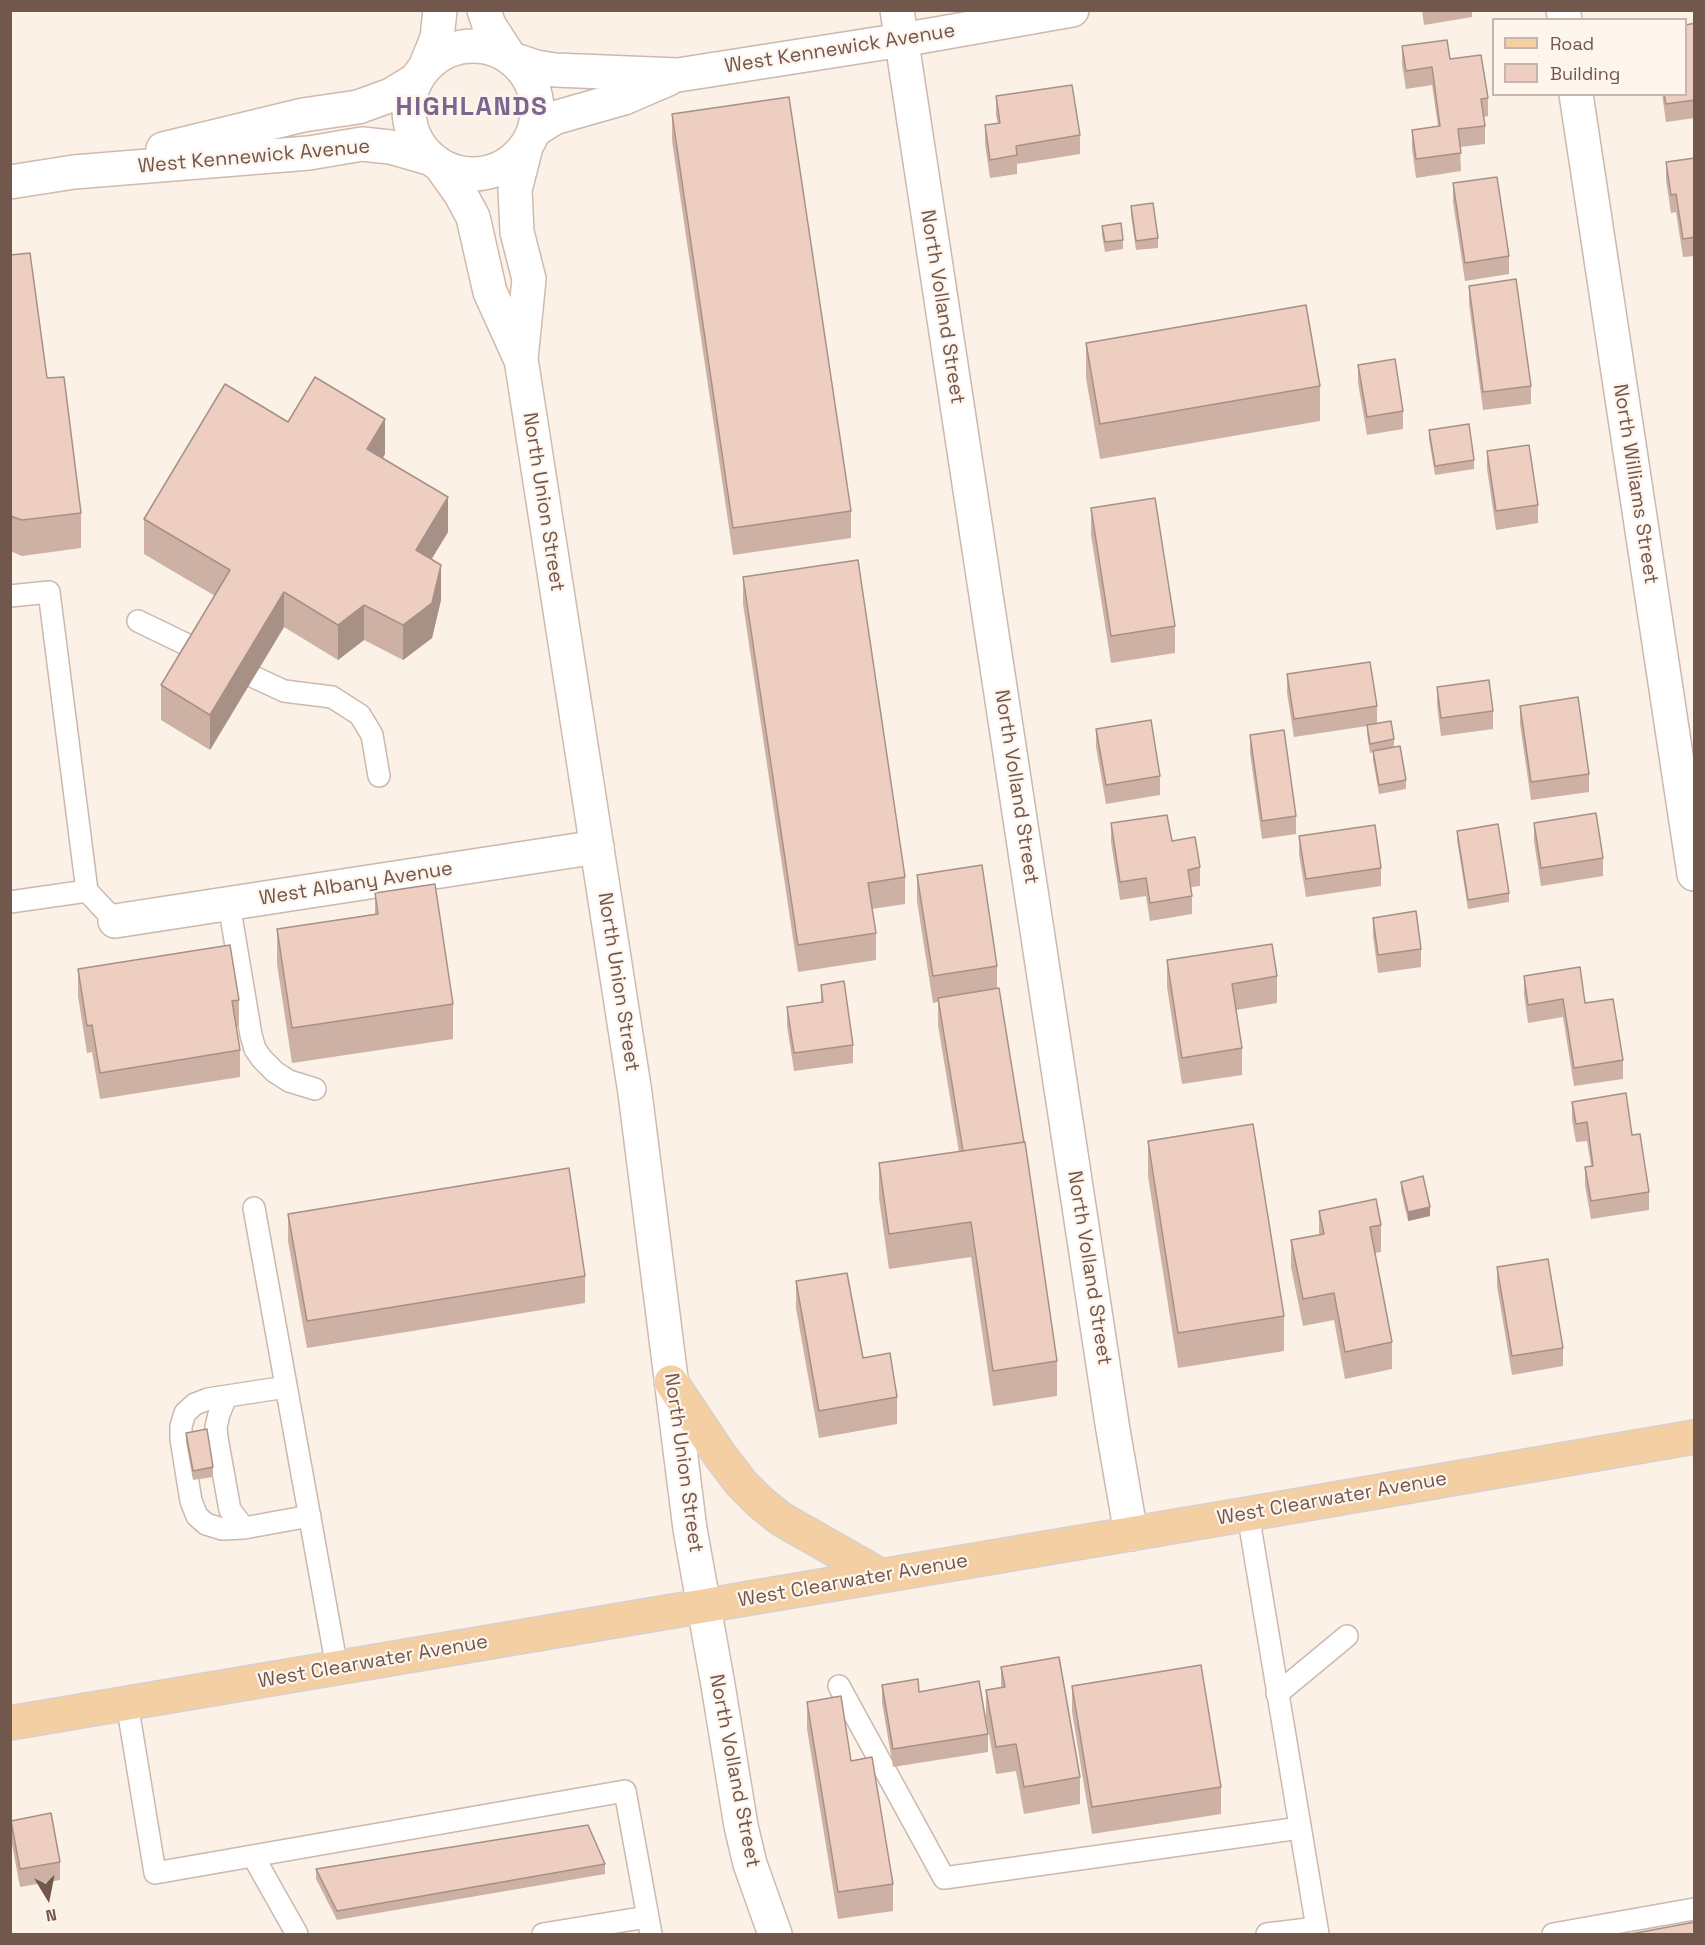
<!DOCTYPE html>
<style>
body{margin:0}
#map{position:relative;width:1705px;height:1945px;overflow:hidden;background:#fbf1e7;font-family:"Space Grotesk",sans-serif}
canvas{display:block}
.frame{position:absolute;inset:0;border:12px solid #72574d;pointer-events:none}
.legend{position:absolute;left:1492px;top:18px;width:195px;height:78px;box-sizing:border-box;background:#fef5ed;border:2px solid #c6b6ad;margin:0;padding:8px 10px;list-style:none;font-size:18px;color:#72574d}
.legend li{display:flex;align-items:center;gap:12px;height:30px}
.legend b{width:30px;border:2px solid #c6b6ad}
.north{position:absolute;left:18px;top:1867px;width:60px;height:60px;-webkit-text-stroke:4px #fef5ed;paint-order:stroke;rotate:170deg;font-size:16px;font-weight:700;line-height:24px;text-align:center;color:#72574d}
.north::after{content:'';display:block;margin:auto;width:21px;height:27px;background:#72574d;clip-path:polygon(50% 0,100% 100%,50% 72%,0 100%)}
</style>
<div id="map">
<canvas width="1705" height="1945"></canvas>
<div class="frame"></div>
<ul class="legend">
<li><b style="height:8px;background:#f4cfa4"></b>Road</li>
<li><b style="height:16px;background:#eecec0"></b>Building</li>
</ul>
<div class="north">N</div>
</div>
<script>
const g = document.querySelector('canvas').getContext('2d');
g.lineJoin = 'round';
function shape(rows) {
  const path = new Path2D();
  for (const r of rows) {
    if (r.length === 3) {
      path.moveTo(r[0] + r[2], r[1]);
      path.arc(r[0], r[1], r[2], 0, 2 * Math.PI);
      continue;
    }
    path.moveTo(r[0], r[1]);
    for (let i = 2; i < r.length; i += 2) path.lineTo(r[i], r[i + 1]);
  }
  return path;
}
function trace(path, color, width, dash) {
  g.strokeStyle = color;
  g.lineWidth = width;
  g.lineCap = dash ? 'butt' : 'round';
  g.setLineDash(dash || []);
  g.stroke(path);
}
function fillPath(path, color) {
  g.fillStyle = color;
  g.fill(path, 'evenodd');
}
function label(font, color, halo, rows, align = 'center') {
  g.font = font + ' "Space Grotesk",sans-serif';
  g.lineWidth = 4.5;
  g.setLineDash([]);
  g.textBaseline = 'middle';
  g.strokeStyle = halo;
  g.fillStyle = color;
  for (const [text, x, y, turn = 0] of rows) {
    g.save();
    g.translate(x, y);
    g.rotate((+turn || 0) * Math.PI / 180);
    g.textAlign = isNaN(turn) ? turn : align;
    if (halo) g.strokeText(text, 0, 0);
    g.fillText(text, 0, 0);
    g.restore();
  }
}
const lane = shape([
 [10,596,49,592,87,891,10,902],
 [138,621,202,652],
 [254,677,284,691,332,697,360,715,372,735,379,776],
 [87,891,115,921],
 [229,904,251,1035,255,1049,262,1059,275,1072,289,1081,315,1089],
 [254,1208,337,1668],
 [286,1387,208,1399,195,1404,185,1413,181,1426,181,1439,191,1501,197,1516,206,1524,222,1529,244,1528,310,1516],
 [226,1397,219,1414,216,1427,217,1438,230,1510,244,1528],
 [1248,1514,1318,1934],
 [839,1686,944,1878,1300,1828],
 [1277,1694,1347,1636],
 [127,1703,155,1873,625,1791,651,1934],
 [253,1856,297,1934],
 [543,1934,647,1917],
 [1267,1934,1317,1928],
 [1553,1934,1694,1909]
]);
const street = shape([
 [897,10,1113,1430,1131,1534],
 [1563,10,1565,20],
 [515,60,536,67,555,70,678,75,902,40,1072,10],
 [1576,94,1694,874],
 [535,130,554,118,624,98,668,79],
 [115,921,597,847]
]);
const secondary = shape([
 [484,10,489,25,509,56],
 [473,110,64],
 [426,65,437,38,440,10],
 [526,147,515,190,517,232,529,279,521,359,635,1093,690,1529,718,1685,741,1826,750,1864,775,1934],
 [163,149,303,115,358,107,391,95,417,79],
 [440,165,460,193,473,217,490,292,520,358],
 [10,182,74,172,309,153,362,144,390,147,432,159]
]);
const primary = shape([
 [671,1382,719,1454,741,1483,760,1502,781,1519,881,1576],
 [10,1723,1248,1514,1694,1437]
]);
trace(lane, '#ccb8ae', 24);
trace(street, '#ccb8ae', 36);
trace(secondary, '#d0baae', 36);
trace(primary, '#d8d0cd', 36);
trace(lane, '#fff', 21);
trace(street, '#fff', 33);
trace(secondary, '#fff', 33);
trace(primary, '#f4cfa4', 33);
fillPath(shape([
 [1422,10,1472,10,1472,17,1424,25],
 [1695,23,1695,118,1666,122,1662,94,1686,94],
 [1402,46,1450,59,1488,98,1488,116,1484,117,1485,126,1485,144,1460,147,1461,171,1416,178,1412,148,1412,130,1438,126,1432,85,1406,89,1402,65],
 [996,96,1080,135,1080,154,1017,164,1017,174,990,178,985,144,985,125,998,124,996,115],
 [672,114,851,511,851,538,733,555,672,141],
 [1695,158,1695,256,1683,257,1676,212,1671,213,1666,180,1666,162],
 [1453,183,1509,256,1509,274,1465,281,1453,202],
 [1131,206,1158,238,1158,248,1136,250,1131,215],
 [1102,226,1123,240,1123,249,1105,252,1102,235],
 [10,255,47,378,81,513,81,548,22,556,10,551],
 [1469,286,1531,386,1531,404,1483,410,1469,304],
 [1086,343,1320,386,1320,421,1100,459,1086,378],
 [1358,365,1403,411,1403,429,1367,435,1358,383],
 [288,422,385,454,383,458,448,532,431,559,441,600,432,638,403,660,364,640,338,660,284,627,210,750,161,720,161,685,215,596,144,554,144,519],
 [1429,430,1474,460,1474,469,1435,475,1429,439],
 [1487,451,1538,505,1538,523,1496,530,1487,469],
 [1091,508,1175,626,1175,653,1111,663,1091,535],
 [743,577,905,877,905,904,872,909,876,933,876,960,798,972,743,604],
 [1287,674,1377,706,1377,723,1394,739,1394,747,1406,780,1406,789,1379,794,1373,760,1373,752,1370,753,1367,734,1367,726,1294,737,1287,693],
 [1437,687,1493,711,1493,729,1441,736,1437,705],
 [1520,706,1589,774,1589,792,1531,800,1520,724],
 [1096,729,1160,776,1160,795,1106,804,1096,747],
 [1250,735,1296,816,1296,834,1262,839,1250,753],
 [1111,823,1172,841,1200,867,1200,886,1191,887,1192,896,1192,914,1150,921,1146,896,1120,900,1111,842],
 [1534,823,1603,858,1603,876,1541,886,1534,841],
 [1457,831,1509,893,1509,902,1468,909,1457,840],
 [1299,836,1381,868,1381,886,1306,897,1299,854],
 [917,875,997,966,997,988,1057,1361,1057,1396,993,1406,971,1257,889,1269,879,1198,879,1163,959,1152,938,1025,938,1002,933,1003,917,901],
 [375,893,453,1004,453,1039,292,1063,277,964,277,929,375,914],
 [1373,918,1421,949,1421,967,1378,973,1373,936],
 [1167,960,1277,976,1277,1003,1236,1010,1242,1048,1242,1075,1182,1084,1167,987],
 [78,969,239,1000,239,1027,236,1027,240,1050,240,1077,100,1099,92,1052,87,1053,78,996],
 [1524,976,1585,1003,1623,1060,1623,1079,1574,1086,1563,1017,1528,1023,1524,994],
 [821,985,853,1045,853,1063,794,1071,787,1026,787,1007,821,1003],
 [1572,1102,1632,1135,1649,1192,1649,1210,1591,1219,1585,1185,1585,1167,1591,1166,1587,1141,1576,1142,1572,1120],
 [1148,1141,1284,1316,1284,1351,1178,1368,1148,1176],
 [1401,1182,1430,1216,1408,1221,1401,1191],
 [1319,1211,1381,1225,1381,1252,1375,1253,1392,1342,1392,1369,1345,1379,1334,1320,1303,1326,1291,1267,1291,1240,1319,1235],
 [288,1214,585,1276,585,1303,307,1348,288,1241],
 [1497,1267,1563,1348,1563,1366,1512,1375,1497,1286],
 [796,1281,897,1397,897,1424,819,1438,796,1308],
 [186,1433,213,1467,213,1477,193,1480,186,1442],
 [1001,1667,1080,1777,1080,1804,1024,1814,1016,1771,996,1774,986,1717,986,1690,1001,1687],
 [882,1685,919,1692,988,1734,988,1752,893,1767,882,1703],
 [1072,1686,1221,1787,1221,1814,1092,1834,1072,1712],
 [807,1702,851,1761,893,1884,893,1911,838,1919,807,1729],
 [11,1821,60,1862,60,1880,20,1887,11,1839],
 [605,1864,605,1874,337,1920,316,1879,316,1869]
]), '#cdb1a5');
fillPath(shape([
 [385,419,385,454,367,484,367,449],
 [448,497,448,532,416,585,416,550],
 [441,565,441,600,432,638,403,660,403,625],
 [284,592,284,627,210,750,210,715],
 [364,605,364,640,338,660,338,625],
 [1430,1207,1430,1216,1408,1221,1408,1212]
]), '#a79086');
const building = shape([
 [1695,23,1695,100,1666,104,1664,94,1686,94,1686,25,1695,23],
 [1447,40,1450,59,1481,55,1488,98,1481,99,1485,126,1458,129,1461,153,1416,159,1412,130,1440,126,1432,67,1406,71,1402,46,1447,40],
 [1072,85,1080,135,1016,146,1017,155,990,160,985,125,1000,123,996,96,1072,85],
 [789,97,851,511,733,528,672,114,789,97],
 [1695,158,1695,237,1683,239,1676,194,1671,195,1666,162,1695,158],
 [1497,177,1509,256,1465,263,1453,183,1497,177],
 [1153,203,1158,238,1136,241,1131,206,1153,203],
 [1121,223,1123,240,1105,242,1102,226,1121,223],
 [30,253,47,378,64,377,81,513,22,520,10,516,10,255,30,253],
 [1516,279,1531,386,1483,392,1469,286,1516,279],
 [1306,305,1320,386,1100,424,1086,343,1306,305],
 [1395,359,1403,411,1367,417,1358,365,1395,359],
 [315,377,385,419,367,449,448,497,416,550,441,565,432,603,403,625,364,605,338,625,284,592,210,715,161,685,230,570,144,519,225,384,288,422,315,377],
 [1469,424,1474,460,1435,466,1429,430,1469,424],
 [1529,445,1538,505,1496,511,1487,451,1529,445],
 [1155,498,1175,626,1111,636,1091,508,1155,498],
 [858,560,905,877,868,883,876,933,798,945,743,577,858,560],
 [1370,662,1377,706,1294,719,1287,674,1370,662],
 [1489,680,1493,711,1441,718,1437,687,1489,680],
 [1578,697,1589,774,1531,782,1520,706,1578,697],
 [1151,720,1160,776,1106,785,1096,729,1151,720],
 [1391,721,1394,739,1370,744,1367,725,1391,721],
 [1284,730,1296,816,1262,821,1250,735,1284,730],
 [1400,746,1406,780,1379,785,1373,751,1400,746],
 [1596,813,1603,858,1541,868,1534,823,1596,813],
 [1167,815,1172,841,1195,837,1200,867,1188,870,1192,896,1150,903,1146,878,1120,882,1111,823,1167,815],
 [1498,824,1509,893,1468,900,1457,831,1498,824],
 [1375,825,1381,868,1306,879,1299,836,1375,825],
 [982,865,997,966,933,976,917,875,982,865],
 [435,884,453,1004,292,1028,277,929,378,914,375,893,435,884],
 [1416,911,1421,949,1378,955,1373,918,1416,911],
 [1272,944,1277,976,1232,984,1242,1048,1182,1058,1167,960,1272,944],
 [230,945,239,1000,232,1001,240,1050,100,1073,92,1025,87,1026,78,969,230,945],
 [1580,967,1585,1003,1613,999,1623,1060,1574,1068,1563,999,1528,1005,1524,976,1580,967],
 [844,981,853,1045,794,1053,787,1007,823,1002,821,985,844,981],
 [999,988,1024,1142,963,1151,938,998,999,988],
 [1626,1093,1632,1135,1640,1134,1649,1192,1591,1201,1585,1167,1593,1166,1587,1122,1576,1124,1572,1102,1626,1093],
 [1253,1124,1284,1316,1178,1333,1148,1141,1253,1124],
 [1025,1142,1057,1361,993,1371,971,1222,889,1234,879,1163,1025,1142],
 [569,1168,585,1276,307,1321,288,1214,569,1168],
 [1423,1176,1430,1207,1408,1212,1401,1182,1423,1176],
 [1376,1199,1381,1225,1370,1227,1392,1342,1345,1352,1334,1293,1303,1299,1291,1240,1324,1234,1319,1211,1376,1199],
 [1548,1259,1563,1348,1512,1356,1497,1267,1548,1259],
 [847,1273,863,1358,890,1353,897,1397,819,1411,796,1281,847,1273],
 [207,1429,213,1467,193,1471,186,1433,207,1429],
 [1059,1657,1080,1777,1024,1787,1016,1744,996,1747,986,1690,1005,1687,1001,1667,1059,1657],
 [1201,1665,1221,1787,1092,1807,1072,1686,1201,1665],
 [918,1679,919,1692,979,1681,988,1734,893,1749,882,1685,918,1679],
 [841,1696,851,1761,872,1757,893,1884,838,1892,807,1702,841,1696],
 [51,1813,60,1862,20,1869,11,1821,51,1813],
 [588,1825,605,1864,337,1911,316,1869,588,1825],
 [1695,1922,1695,1935,1625,1935,1695,1922]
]);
fillPath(building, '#eecec0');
trace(building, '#a79086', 1.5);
label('20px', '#72574d', '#fef5ed', [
 ["West Kennewick Avenue",840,49,-9],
 ["West Kennewick Avenue",254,157,-5],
 ["North Volland Street",942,307,81],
 ["North Williams Street",1635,484,81],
 ["North Union Street",543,502,81],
 ["North Volland Street",1016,787,81],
 ["West Albany Avenue",356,884,-9],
 ["North Union Street",618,982,81],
 ["North Volland Street",1089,1268,81],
 ["North Union Street",683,1463,82],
 ["West Clearwater Avenue",1332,1499,-10],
 ["West Clearwater Avenue",853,1581,-10],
 ["West Clearwater Avenue",373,1662,-10],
 ["North Volland Street",734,1771,79]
]);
g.letterSpacing = '1.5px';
label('bold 26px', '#7c658e', '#fef5ed', [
 ["HIGHLANDS",472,108]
]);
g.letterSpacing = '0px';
</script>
